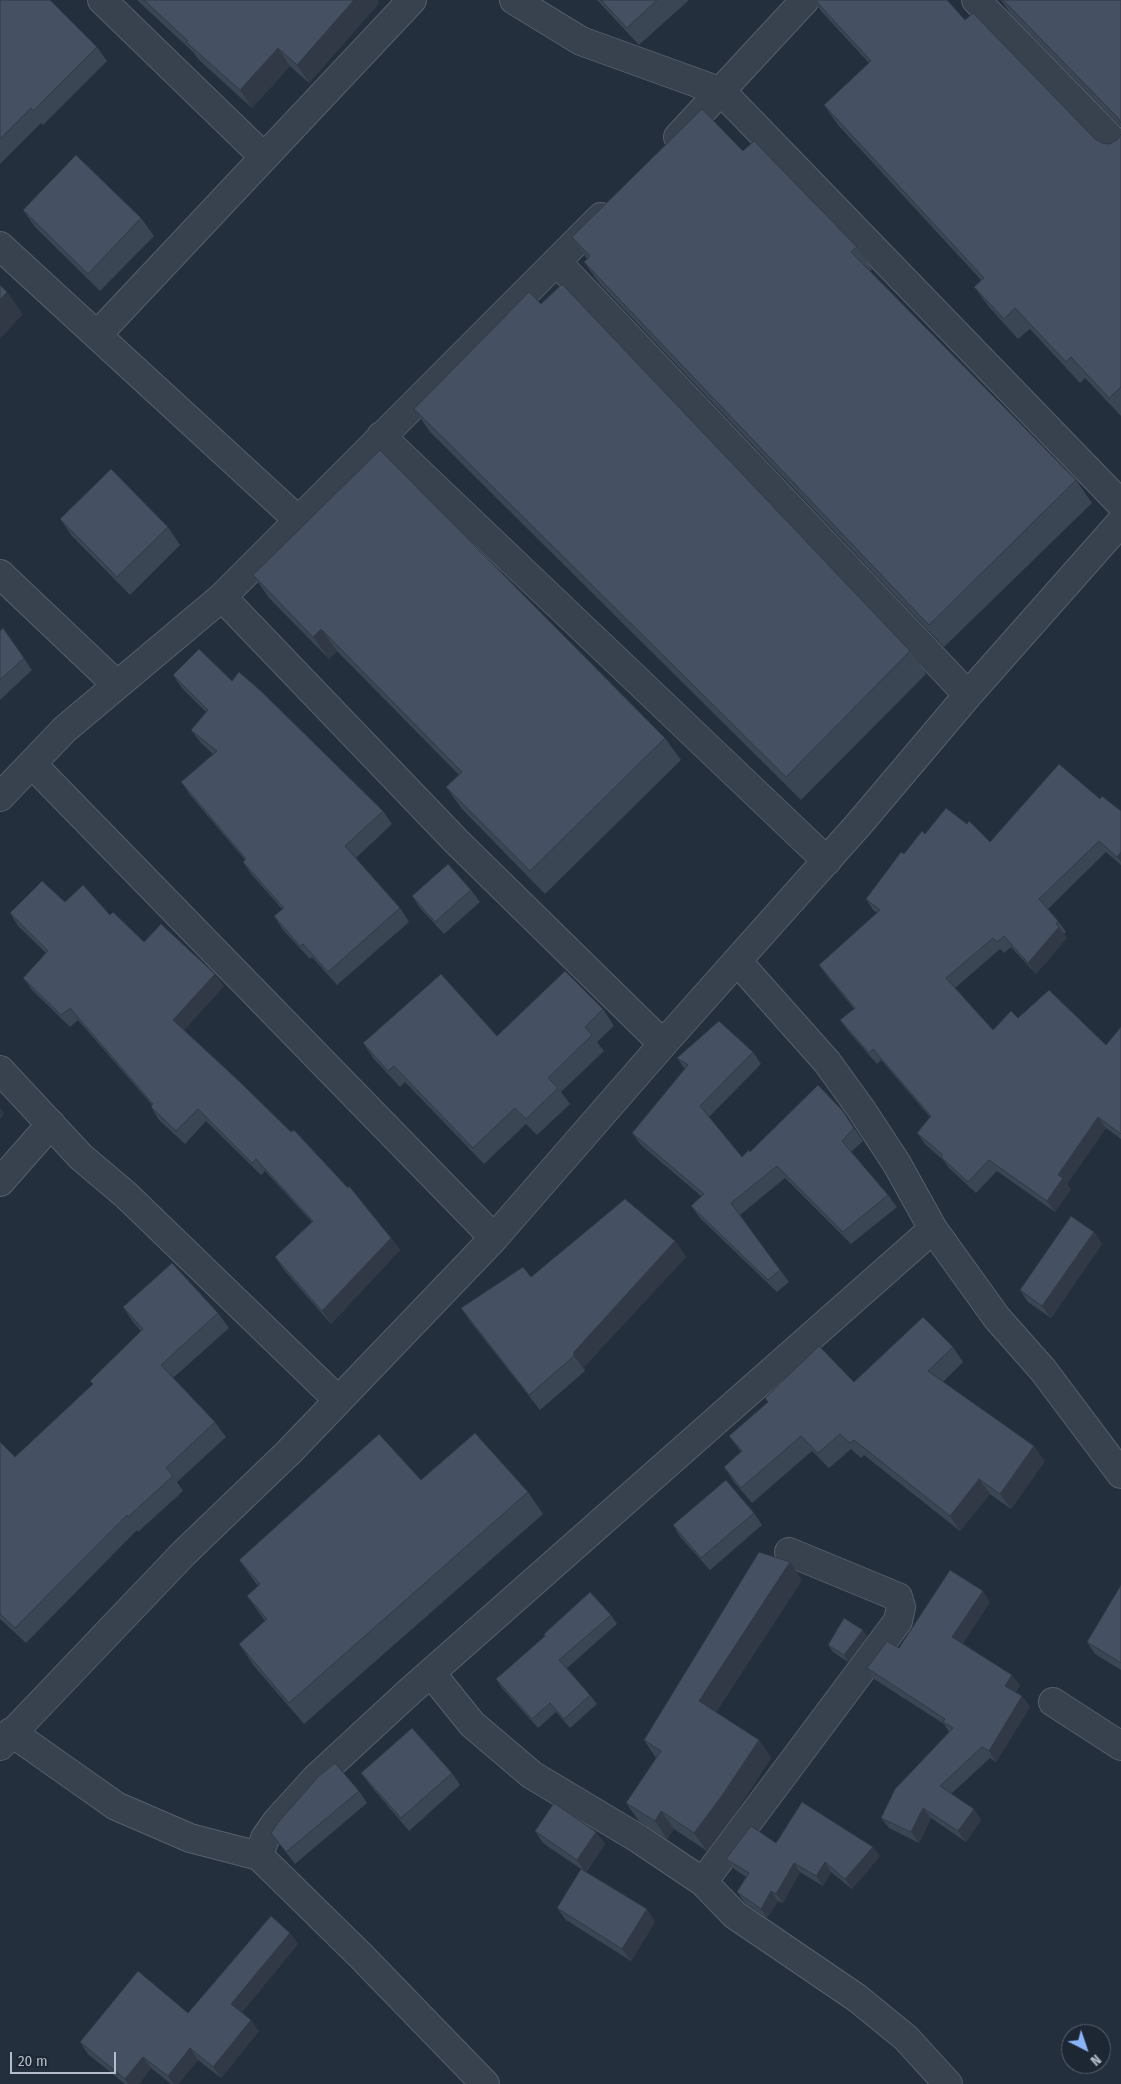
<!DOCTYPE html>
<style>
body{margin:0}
#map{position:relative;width:1121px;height:2084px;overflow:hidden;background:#242f3e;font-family:"Fira Sans Condensed",sans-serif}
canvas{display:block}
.north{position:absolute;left:1061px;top:2024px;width:50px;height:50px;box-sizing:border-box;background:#1d2633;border:1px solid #59626f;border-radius:50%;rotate:139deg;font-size:14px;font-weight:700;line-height:20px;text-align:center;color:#b4bcc9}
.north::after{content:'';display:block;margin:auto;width:18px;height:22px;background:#8ab4f8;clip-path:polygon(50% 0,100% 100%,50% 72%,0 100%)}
.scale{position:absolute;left:10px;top:2052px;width:106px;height:22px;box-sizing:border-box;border:2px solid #b4bcc9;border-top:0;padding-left:6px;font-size:15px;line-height:18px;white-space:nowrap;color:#b4bcc9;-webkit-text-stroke:4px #1d2633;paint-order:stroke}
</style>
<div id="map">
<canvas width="1121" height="2084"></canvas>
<div class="north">N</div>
<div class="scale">20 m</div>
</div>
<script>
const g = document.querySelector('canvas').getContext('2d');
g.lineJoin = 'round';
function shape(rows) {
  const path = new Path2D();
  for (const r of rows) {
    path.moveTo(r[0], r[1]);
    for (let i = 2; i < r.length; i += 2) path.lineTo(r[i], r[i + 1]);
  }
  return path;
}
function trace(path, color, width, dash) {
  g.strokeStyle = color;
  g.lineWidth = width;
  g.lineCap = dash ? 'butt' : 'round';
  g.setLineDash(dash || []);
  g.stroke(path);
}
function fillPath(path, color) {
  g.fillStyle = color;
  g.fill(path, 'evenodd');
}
const street = shape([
 [102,0,264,157],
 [514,0,581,41,722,92,1121,504],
 [976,0,1121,149],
 [678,137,805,0],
 [0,246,298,520],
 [557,262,968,695],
 [97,335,412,0],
 [381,436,827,861],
 [0,574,117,685],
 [222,597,457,842,663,1044],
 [32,764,494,1238],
 [0,797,65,729,222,597,601,217],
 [738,962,827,1062,861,1109,897,1164,933,1229,997,1318,1043,1370,1121,1474],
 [0,1070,81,1157,126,1195,338,1400],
 [0,1182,51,1124],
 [431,1673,472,1724,532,1775,639,1839,703,1882,735,1915,857,1998,906,2038,948,2084],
 [1053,1702,1121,1746],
 [11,1732,116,1806,190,1838,259,1856,361,1956,485,2084],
 [0,1746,184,1553,289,1452,494,1238,663,1044,859,824,968,695,1121,522],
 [259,1856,265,1838,277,1821,316,1778,409,1692,933,1229],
 [703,1882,898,1621,901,1607,898,1597,789,1552]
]);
trace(street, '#565f6c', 30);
trace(street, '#38414e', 28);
fillPath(shape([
 [0,0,97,47,107,61,43,125,41,123,0,164],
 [137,0,377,0,379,3,309,83,290,66,252,108,199,60,193,52],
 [597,0,689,0,639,45],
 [813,0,947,0,965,20,1095,139,1102,143,1110,144,1118,139,1121,134,1121,416,1085,378,1080,383,1030,329,1018,339,989,307,974,287,981,280,838,125,824,105,869,63,822,12],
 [1001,0,1121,0,1121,127,1010,13],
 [743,151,857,247,872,270,870,271,1076,480,1092,503,944,647,600,284,584,262,587,259,572,237],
 [23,210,141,218,154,236,100,291,35,227],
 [414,409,910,651,926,674,801,800,430,432],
 [60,519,168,527,180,545,130,595,72,536],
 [253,575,665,738,681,760,545,894,462,809,446,787,459,775,337,651,329,659,269,598],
 [3,628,32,670,0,700,0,631],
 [173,675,232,681,383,811,392,824,356,858,400,908,409,922,337,985,312,957,310,959,283,930,274,916,282,909,252,875,243,862,245,860,190,795,181,782,213,754,201,743,191,730,206,712,182,688],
 [1100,799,1121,811,1121,865,1106,852,1048,909,1058,921,1066,932,1064,934,1067,938,1036,974,1011,947,1004,953,1000,949,955,988,993,1030,1018,1018,1106,1045,1121,1027,1121,1139,1106,1128,1067,1184,1071,1189,1055,1212,997,1171,976,1193,949,1168,944,1161,925,1144,917,1133,930,1117,881,1060,877,1064,848,1031,840,1020,854,1009,827,976,819,965,877,913,873,910,866,899,904,854,925,834,967,824,990,842],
 [471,890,480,902,444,934,420,908,412,896],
 [65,902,110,915,144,942,224,986,184,1030,391,1238,400,1250,331,1324,284,1270,275,1257,312,1222,265,1171,261,1175,206,1121,185,1144,159,1120,151,1107,152,1105,78,1020,70,1027,32,990,23,978,46,953,18,926,10,913],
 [603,1009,614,1026,597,1042,604,1051,561,1092,570,1104,537,1135,526,1124,484,1164,405,1082,400,1087,374,1059,363,1043,497,1036],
 [753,1052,761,1064,709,1117,742,1157,750,1152,842,1110,863,1141,851,1152,888,1195,897,1207,851,1244,785,1178,740,1215,789,1282,777,1292,700,1218,691,1206,701,1196,641,1145,632,1133,685,1069,677,1058],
 [1094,1232,1102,1244,1051,1318,1028,1302,1020,1290],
 [675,1241,686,1257,584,1367,585,1371,540,1410,472,1324,461,1308,531,1277],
 [123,1307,218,1313,229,1328,173,1378,215,1422,226,1437,177,1482,183,1491,138,1532,137,1530,26,1643,0,1619,0,1442,15,1457,93,1385,90,1381,141,1331,133,1322],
 [953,1347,963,1362,943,1382,1045,1461,1011,1509,990,1494,960,1531,864,1455,861,1458,851,1449,829,1468,812,1451,752,1503,734,1482,724,1467,741,1452,729,1436,768,1402,765,1398,854,1382],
 [421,1480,528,1492,543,1514,304,1724,254,1666,239,1644,265,1621,247,1596,258,1586,239,1560],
 [754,1513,762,1525,710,1570,681,1538,673,1525],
 [802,1580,716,1712,759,1740,771,1758,734,1815,707,1851,674,1829,667,1839,639,1821,626,1803,656,1758,644,1740],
 [1121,1585,1121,1670,1095,1654,1087,1642],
 [990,1602,963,1643,1020,1685,1015,1693,1022,1696,1030,1707,996,1762,990,1758,951,1794,974,1809,981,1820,966,1842,931,1818,919,1843,889,1828,881,1818,949,1732,944,1724,874,1679,867,1668,899,1648],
 [611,1615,617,1624,567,1668,590,1695,597,1704,570,1728,556,1712,538,1728,502,1688,496,1679],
 [867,1636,848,1662,833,1652,828,1645],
 [361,1773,452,1773,460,1785,409,1831,370,1785],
 [359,1791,367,1803,295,1864,271,1833],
 [535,1831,596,1832,605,1844,586,1872,647,1909,655,1922,631,1961,566,1920,557,1908,581,1869,543,1843],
 [776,1843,880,1856,852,1889,831,1872,823,1886,800,1872,783,1903,778,1901,767,1918,745,1903,737,1892,746,1877,733,1868,726,1859],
 [290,1933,298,1944,242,2012,259,2031,221,2078,198,2060,178,2084,171,2084,151,2068,139,2084,125,2084,88,2054,80,2042,188,2013]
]), '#3b4654');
fillPath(shape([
 [354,0,377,0,379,3,309,83,297,65],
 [278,48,290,66,252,108,240,90],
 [7,292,23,314,0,339,0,300],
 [321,629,337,651,329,659,313,637],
 [1121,852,1121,862,1117,857],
 [1059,927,1067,938,1036,974,1028,963],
 [215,974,224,986,182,1033,173,1020],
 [0,1108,4,1114,0,1119],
 [1098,1117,1106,1128,1067,1184,1071,1189,1055,1212,1047,1201,1058,1175],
 [1094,1232,1102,1244,1051,1318,1042,1306],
 [391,1238,400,1250,331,1324,322,1311],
 [675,1241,686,1257,584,1367,585,1371,574,1356,574,1352],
 [1034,1446,1045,1461,1011,1509,1000,1494],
 [979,1479,990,1494,960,1531,950,1516],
 [790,1562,802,1580,711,1719,699,1701],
 [983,1591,990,1602,960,1648,952,1637],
 [863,1630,867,1636,848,1662,844,1655],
 [1012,1675,1020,1685,1012,1697,1005,1686],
 [1022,1696,1030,1707,996,1762,989,1751],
 [759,1740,771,1758,734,1815,707,1851,694,1833],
 [923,1808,931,1818,919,1843,911,1832],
 [974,1809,981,1820,966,1842,958,1831],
 [661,1811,674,1829,667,1839,655,1821],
 [596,1832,605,1844,585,1872,577,1860],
 [873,1847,880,1856,852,1889,845,1879],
 [825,1862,831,1872,823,1886,816,1876],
 [794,1863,800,1872,783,1903,776,1894],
 [771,1891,778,1901,767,1918,761,1909],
 [647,1909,655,1922,631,1961,622,1949],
 [290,1933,298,1944,240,2015,231,2004],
 [251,2020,259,2031,221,2078,213,2067],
 [190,2048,198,2060,178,2084,173,2084,168,2076],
 [143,2057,151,2068,139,2084,128,2084,125,2079]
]), '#303945');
const building = shape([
 [0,0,50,0,97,47,33,111,31,108,0,139,0,0],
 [144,0,354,0,297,65,278,48,240,90,186,42,188,41,144,0],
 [601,0,657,0,627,28,601,0],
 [815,0,947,0,965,20,973,13,1095,139,1102,143,1110,144,1118,139,1121,134,1121,387,1109,398,1071,357,1066,362,1015,308,1004,319,974,287,984,278,824,105,871,61,815,0],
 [1003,0,1121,0,1121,123,1118,118,1003,0],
 [702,109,743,151,754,141,857,247,851,252,1076,480,929,625,584,262,590,256,572,237,702,109],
 [76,155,141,218,88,274,23,210,76,155],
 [562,284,910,651,786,777,414,409,529,292,541,304,562,284],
 [0,285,7,292,0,300,0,285],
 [380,450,665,738,530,871,446,787,462,772,321,629,313,637,253,575,380,450],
 [111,469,168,527,117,577,60,519,111,469],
 [3,628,24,658,0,680,0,631,3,628],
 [199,649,232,681,239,672,262,692,383,811,345,846,400,908,328,972,303,944,300,946,274,916,284,908,243,862,246,859,181,782,217,751,191,730,208,710,173,675,199,649],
 [1059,764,1100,799,1102,796,1121,811,1121,852,1117,857,1099,841,1039,899,1058,921,1056,924,1059,927,1028,963,1004,936,997,942,993,938,946,978,993,1030,1011,1011,1018,1018,1049,990,1106,1045,1121,1027,1121,1134,1098,1117,1058,1175,1063,1178,1047,1201,989,1160,968,1182,941,1157,943,1155,917,1133,931,1116,873,1049,869,1053,840,1020,855,1008,819,965,880,910,866,899,901,852,904,854,922,831,925,834,946,808,967,824,969,821,990,842,1059,764],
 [448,864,471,890,435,922,412,896,448,864],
 [42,881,65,902,83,885,110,915,113,912,144,942,161,924,215,974,173,1020,241,1083,291,1132,294,1130,348,1188,349,1186,391,1238,322,1311,275,1257,313,1221,256,1159,252,1163,198,1109,176,1131,151,1107,153,1104,70,1008,61,1015,23,978,48,951,10,913,42,881],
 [565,971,603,1009,585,1027,592,1035,548,1078,558,1088,526,1119,515,1108,473,1148,394,1066,388,1071,363,1043,441,974,497,1036,565,971],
 [719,1021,753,1052,700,1106,742,1157,749,1150,750,1152,818,1085,842,1110,854,1128,842,1141,888,1195,843,1232,777,1166,731,1203,780,1270,768,1280,691,1206,704,1194,632,1133,688,1065,677,1058,719,1021],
 [625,1199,675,1241,574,1352,574,1356,529,1395,461,1308,523,1267,531,1277,625,1199],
 [1071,1216,1094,1232,1042,1306,1020,1290,1071,1216],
 [172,1263,218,1313,161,1365,215,1422,166,1468,173,1476,128,1517,127,1515,15,1628,0,1614,0,1442,15,1457,93,1384,90,1381,143,1329,123,1307,172,1263],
 [923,1317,953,1347,928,1371,1034,1446,1000,1494,979,1479,950,1516,854,1440,850,1443,840,1434,818,1453,801,1436,741,1488,724,1467,742,1451,729,1436,768,1402,765,1398,819,1346,854,1382,923,1317],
 [475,1433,528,1492,289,1703,239,1644,267,1619,247,1596,260,1584,239,1560,379,1434,421,1480,475,1433],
 [726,1480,754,1513,701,1558,673,1525,726,1480],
 [759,1552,790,1562,699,1701,759,1740,721,1797,694,1833,661,1811,655,1821,626,1803,661,1751,644,1740,759,1552],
 [950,1570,983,1591,952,1637,1012,1675,1005,1686,1022,1696,989,1751,982,1747,940,1786,974,1809,958,1831,923,1808,911,1832,881,1818,895,1789,953,1728,943,1722,945,1719,867,1668,887,1641,899,1648,950,1570],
 [1121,1585,1121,1663,1087,1642,1121,1585],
 [590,1592,611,1615,559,1660,590,1695,564,1719,550,1703,532,1719,496,1679,545,1636,544,1634,590,1592],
 [844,1618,863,1630,844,1655,828,1645,844,1618],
 [412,1728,452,1773,401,1818,361,1773,412,1728],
 [335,1763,359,1791,286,1852,271,1833,281,1819,319,1776,335,1763],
 [802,1802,873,1847,845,1879,825,1862,816,1876,794,1863,776,1894,771,1891,761,1909,737,1892,749,1873,726,1859,751,1826,776,1843,802,1802],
 [554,1803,596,1832,577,1860,535,1831,554,1803],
 [581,1869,647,1909,622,1949,557,1908,581,1869],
 [271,1916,290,1933,231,2004,251,2020,213,2067,190,2048,168,2076,143,2057,125,2079,80,2042,138,1971,188,2013,271,1916]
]);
fillPath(building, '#455162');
trace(building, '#303945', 1);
</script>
